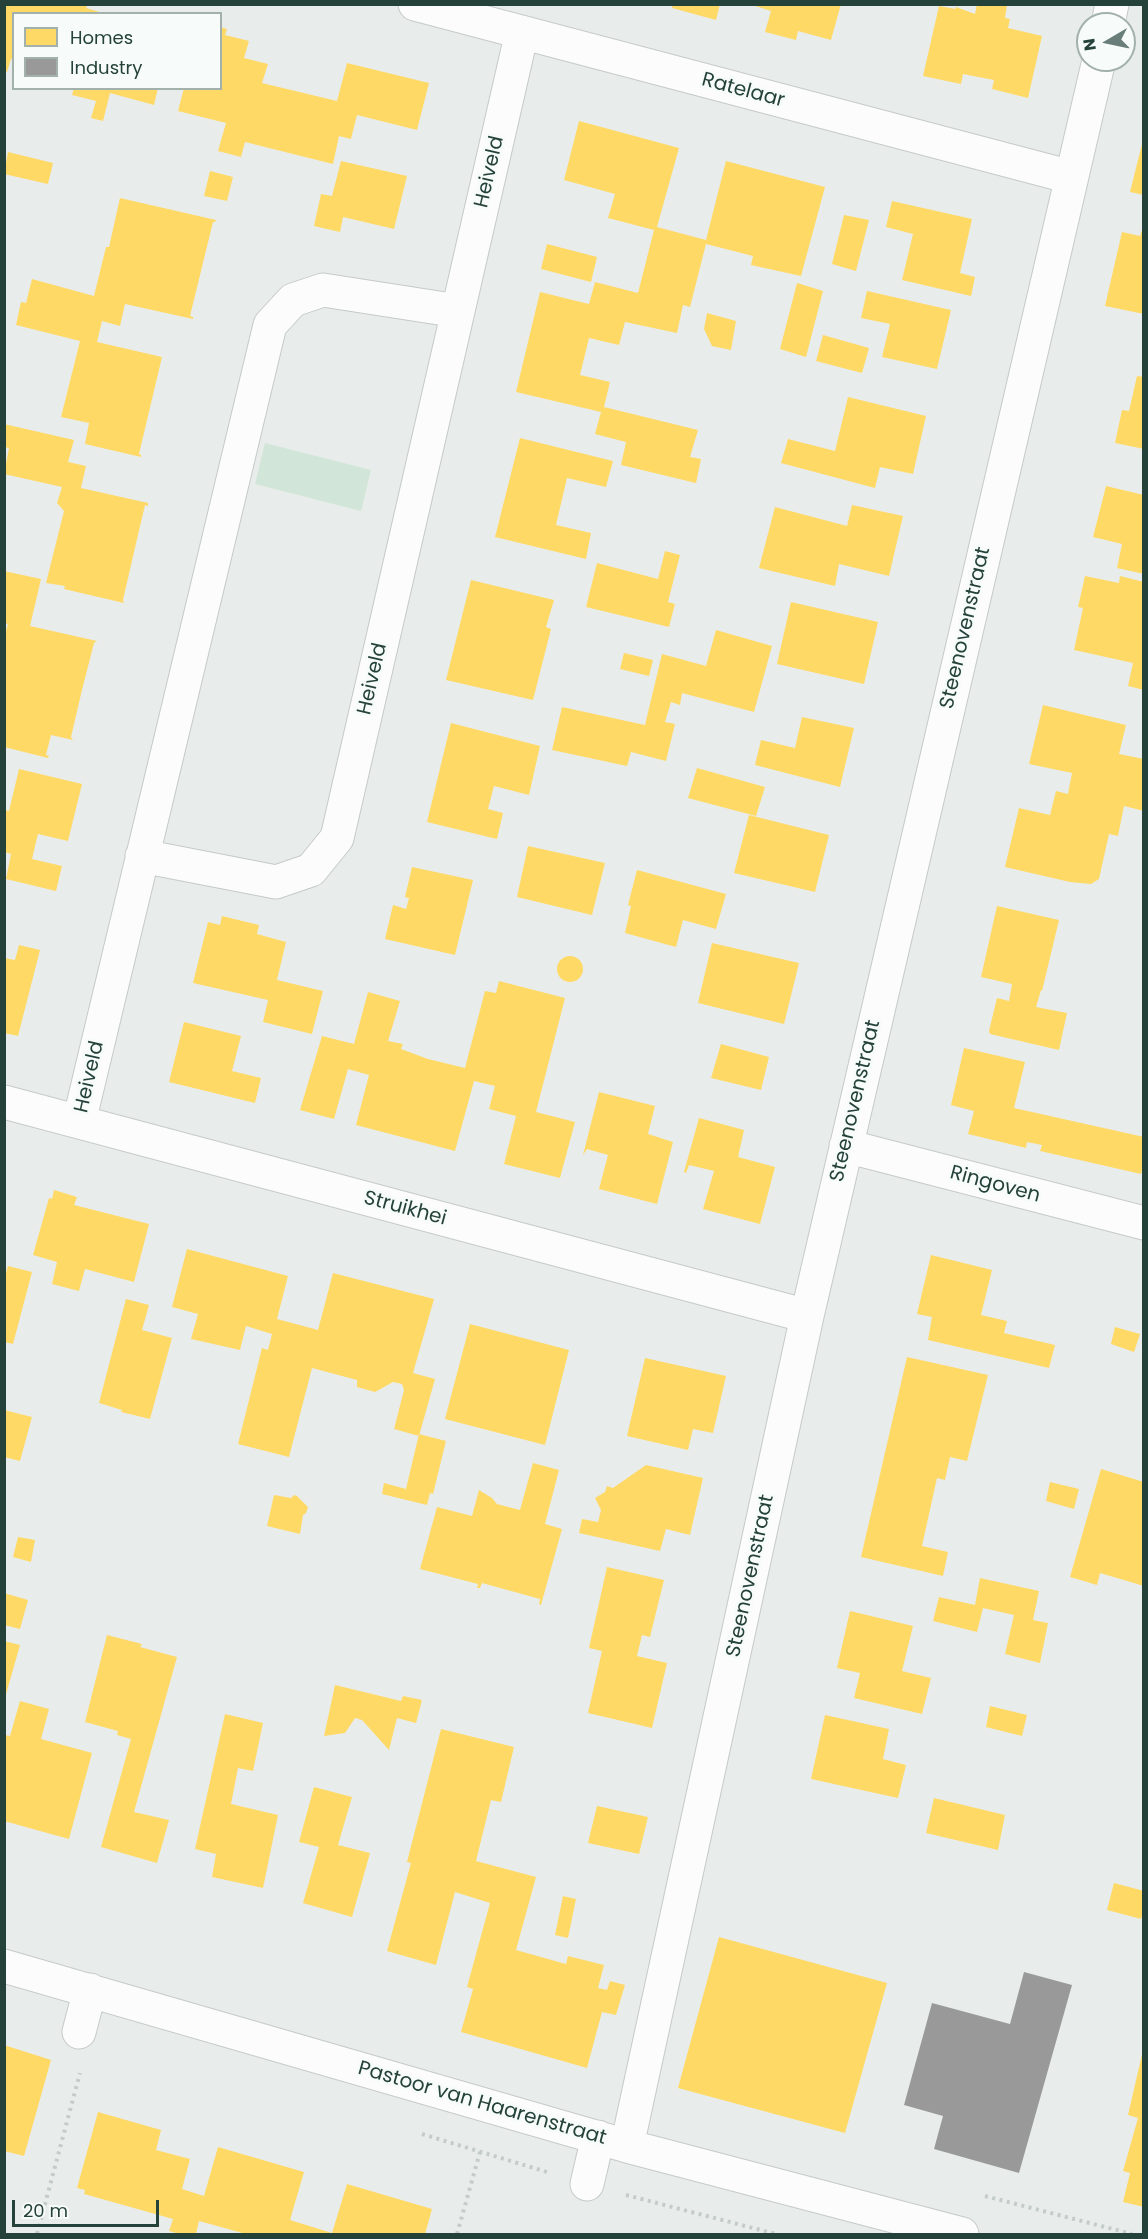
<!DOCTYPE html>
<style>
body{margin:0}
#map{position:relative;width:1148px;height:2239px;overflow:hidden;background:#e8edeb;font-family:Poppins,sans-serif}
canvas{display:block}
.frame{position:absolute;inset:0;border:6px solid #24423a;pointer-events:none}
.legend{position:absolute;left:12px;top:12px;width:210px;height:78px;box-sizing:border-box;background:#f7fbf9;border:2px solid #a3b1ad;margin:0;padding:8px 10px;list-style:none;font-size:18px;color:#24423a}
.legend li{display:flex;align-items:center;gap:12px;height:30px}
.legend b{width:30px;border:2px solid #a3b1ad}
.north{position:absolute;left:1076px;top:12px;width:60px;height:60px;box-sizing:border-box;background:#f7fbf9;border:2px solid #a3b1ad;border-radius:50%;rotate:261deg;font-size:16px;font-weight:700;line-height:24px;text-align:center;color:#24423a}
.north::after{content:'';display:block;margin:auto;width:21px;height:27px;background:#697e78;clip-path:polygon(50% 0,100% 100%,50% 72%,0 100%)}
.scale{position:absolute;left:12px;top:2200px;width:147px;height:27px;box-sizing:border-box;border:3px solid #24423a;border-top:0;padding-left:8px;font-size:18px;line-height:21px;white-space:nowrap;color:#24423a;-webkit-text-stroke:4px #f7fbf9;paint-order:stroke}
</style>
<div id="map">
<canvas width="1148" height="2239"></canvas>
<div class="frame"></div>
<ul class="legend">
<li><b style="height:16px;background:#ffd966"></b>Homes</li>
<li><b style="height:16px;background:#999"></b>Industry</li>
</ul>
<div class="north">N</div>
<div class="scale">20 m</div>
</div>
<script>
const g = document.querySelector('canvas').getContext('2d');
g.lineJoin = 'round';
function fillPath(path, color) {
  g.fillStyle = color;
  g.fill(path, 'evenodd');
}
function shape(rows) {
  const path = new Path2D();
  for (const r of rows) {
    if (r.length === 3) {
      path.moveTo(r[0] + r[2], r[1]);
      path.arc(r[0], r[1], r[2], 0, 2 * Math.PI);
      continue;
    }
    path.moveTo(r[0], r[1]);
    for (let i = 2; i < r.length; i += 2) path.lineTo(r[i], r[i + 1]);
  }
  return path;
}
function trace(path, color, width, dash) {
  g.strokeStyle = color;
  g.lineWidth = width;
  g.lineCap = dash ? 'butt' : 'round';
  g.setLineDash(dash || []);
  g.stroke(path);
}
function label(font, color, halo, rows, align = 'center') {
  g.font = font + ' Poppins,sans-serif';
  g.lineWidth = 6;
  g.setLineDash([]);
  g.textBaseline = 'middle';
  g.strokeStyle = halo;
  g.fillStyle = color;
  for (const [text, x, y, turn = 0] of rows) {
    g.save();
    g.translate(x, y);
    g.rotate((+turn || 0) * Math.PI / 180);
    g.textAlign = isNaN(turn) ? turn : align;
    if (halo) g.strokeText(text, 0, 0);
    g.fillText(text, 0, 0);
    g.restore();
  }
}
fillPath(shape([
 [265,443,371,470,361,511,255,484]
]), '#d1e6d8');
fillPath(shape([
 [4,4,88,4,86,8,103,13,14,14,14,60,11,59,7,72,4,72],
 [673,4,720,4,716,20,672,8],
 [749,4,841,4,831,40,798,31,796,40,765,32,771,11],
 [977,4,1007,5,1005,18,1010,19,1008,28,1042,36,1028,98,992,89,994,80,963,74,961,84,923,76,939,6,955,9,956,7,975,14],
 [220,27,227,29,225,35,249,41,244,58,268,64,262,83,337,101,347,63,429,83,417,130,357,115,351,139,339,136,333,164,245,142,241,157,218,151,226,123,178,111,184,88,220,88],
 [74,88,158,88,154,105,110,93,103,121,91,118,96,101,72,95],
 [579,121,679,148,657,227,706,240,726,161,825,187,801,276,751,265,753,256,706,244,690,307,683,305,677,333,625,322,619,345,589,338,580,375,610,382,604,407,698,430,690,457,701,459,696,483,621,465,626,442,595,434,601,412,516,392,540,292,589,304,595,282,638,293,654,230,608,218,615,194,564,180],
 [1143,140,1144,140,1144,195,1130,192],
 [8,152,53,163,48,184,4,174],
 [341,161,407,176,394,229,343,217,340,232,314,226,321,194,332,196],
 [210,171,233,177,227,201,204,196],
 [120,198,216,220,215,222,213,222,190,316,193,317,193,319,125,304,120,326,102,321,97,342,162,357,139,454,141,455,141,457,85,444,89,423,61,417,80,341,16,325,21,302,26,303,32,279,94,296,106,247,109,247],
 [892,201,972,219,960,273,975,277,971,296,902,280,913,234,886,227],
 [844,215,869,220,856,271,832,264],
 [1143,227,1144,314,1105,306,1122,232,1140,236],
 [547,244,597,257,591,282,541,269],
 [797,283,823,291,806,357,780,349],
 [867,291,951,310,937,369,882,357,890,324,861,318],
 [707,313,736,321,731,350,712,346,704,329],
 [823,335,869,348,862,373,816,361],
 [1137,376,1144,377,1144,449,1115,443,1122,410,1129,411],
 [848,397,926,416,913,474,880,467,875,488,781,463,788,439,835,451],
 [4,424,74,440,68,462,86,466,81,488,148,503,148,506,145,505,134,552,123,600,124,603,64,589,65,586,46,583,64,511,57,503,62,487,4,474,9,448,4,447],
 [520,438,613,461,606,487,567,478,556,525,591,533,586,559,495,537],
 [1106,486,1144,495,1144,574,1117,568,1122,544,1093,537],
 [852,505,903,516,889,576,839,564,835,586,759,568,775,507,847,526],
 [665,551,680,555,668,602,675,604,669,627,586,607,597,563,658,579],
 [4,571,41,579,30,626,97,641,94,643,82,690,71,737,73,740,51,735,46,755,49,756,48,758,4,747,4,637,8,624,4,623],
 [1085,576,1119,583,1120,576,1144,582,1144,690,1128,686,1133,663,1074,650,1083,608,1078,607],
 [471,580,554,600,546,627,551,629,533,700,446,680],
 [791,602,878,622,864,684,777,664],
 [716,630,772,646,754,712,682,693,680,705,671,702,665,722,675,724,666,761,631,752,627,766,552,750,562,707,645,725,662,654,706,666],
 [624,653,653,660,649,676,620,669],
 [1043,705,1126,725,1119,754,1144,759,1144,811,1124,806,1118,836,1109,834,1099,879,1091,884,1070,882,1005,867,1019,808,1050,815,1056,791,1068,794,1072,773,1029,764],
 [802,717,854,728,840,787,755,765,761,740,795,748],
 [451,723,540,746,529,795,494,786,488,809,503,813,497,839,427,822],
 [697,768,765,787,756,816,688,798],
 [19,769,82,784,68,841,38,834,32,859,62,866,56,891,6,879,11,854,4,852,4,810,9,811],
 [749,815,829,835,815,892,734,873],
 [528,846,605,863,592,915,517,897],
 [412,867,473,880,455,955,385,939,393,905,406,909,409,898,405,897],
 [637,870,726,894,716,929,683,920,676,947,625,933,631,906,628,905],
 [997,906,1059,920,1042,991,1041,990,1036,1007,1067,1013,1059,1050,990,1034,989,1031,997,998,1009,1001,1012,984,981,977],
 [222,916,259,925,257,934,286,942,277,980,323,991,312,1034,263,1022,268,1000,193,983,208,922,220,925],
 [712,943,799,963,784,1024,698,1003],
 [19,945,40,950,18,1036,4,1033,4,958,15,960],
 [570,969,13],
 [499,981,565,998,536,1112,575,1122,560,1178,504,1164,516,1116,489,1109,495,1086,474,1081,455,1151,356,1125,369,1075,348,1069,334,1119,300,1110,322,1036,354,1044,368,992,400,1001,388,1041,403,1044,401,1049,428,1059,465,1068,485,991,496,993],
 [184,1022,241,1036,232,1071,261,1078,255,1103,169,1082],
 [721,1044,769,1057,761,1090,711,1078],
 [964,1048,1025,1062,1014,1108,1144,1137,1144,1161,1141,1174,1040,1151,1042,1145,1027,1142,1026,1148,968,1134,974,1111,951,1105],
 [599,1092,655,1106,648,1134,673,1142,657,1204,599,1189,608,1155,587,1149,583,1155],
 [699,1118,744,1130,738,1157,775,1167,760,1224,703,1209,714,1171,689,1165,686,1173,684,1172],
 [54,1190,77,1197,74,1205,149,1224,134,1282,85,1269,79,1291,52,1284,57,1262,33,1255,49,1198,52,1199],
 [187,1249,288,1276,277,1319,318,1330,333,1273,434,1299,413,1373,435,1379,419,1436,394,1429,404,1390,402,1384,393,1382,375,1392,357,1387,357,1380,312,1368,289,1457,238,1444,262,1348,268,1350,272,1334,246,1326,240,1350,191,1339,198,1314,172,1307],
 [931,1255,992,1270,981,1315,1007,1321,1004,1333,1055,1345,1049,1368,928,1340,932,1317,917,1314],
 [8,1266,32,1272,13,1344,4,1342,4,1280],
 [126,1299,149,1305,142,1330,172,1338,150,1419,121,1412,122,1410,99,1403],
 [470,1324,569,1350,545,1445,445,1419],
 [1115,1327,1140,1334,1134,1352,1111,1344],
 [907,1357,988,1375,967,1461,950,1457,945,1480,937,1478,922,1546,948,1552,943,1576,861,1557],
 [645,1358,726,1376,713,1433,693,1429,688,1450,627,1436],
 [4,1410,32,1417,20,1461,4,1457],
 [419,1434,446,1441,433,1494,430,1493,427,1505,382,1494,384,1483,406,1489],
 [533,1463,559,1470,545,1524,562,1529,541,1605,539,1604,540,1599,482,1583,480,1588,477,1588,478,1584,420,1569,437,1507,472,1516,479,1490,492,1498,497,1504,520,1510],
 [646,1465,703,1478,690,1535,666,1529,660,1551,579,1533,582,1519,598,1522,601,1510,595,1498,605,1492,607,1486,613,1488],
 [1101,1469,1144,1482,1144,1586,1100,1573,1097,1585,1070,1577],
 [1050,1482,1079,1489,1074,1509,1046,1501],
 [274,1495,291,1498,294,1495,297,1496,308,1507,306,1513,303,1515,300,1534,267,1526],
 [18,1537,35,1540,31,1562,13,1557],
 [607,1567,664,1580,650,1637,642,1635,637,1656,667,1663,652,1728,588,1713,602,1651,589,1648],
 [980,1578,1039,1591,1033,1620,1048,1623,1040,1663,1005,1654,1014,1615,983,1608,977,1632,933,1621,939,1597,975,1605],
 [4,1593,28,1600,20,1629,4,1625],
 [850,1611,913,1626,902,1671,931,1678,922,1714,854,1698,860,1673,837,1668],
 [107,1635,142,1644,140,1647,177,1657,134,1812,169,1820,157,1863,101,1847,131,1739,117,1735,118,1731,85,1722],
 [4,1641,20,1645,5,1698,4,1697],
 [335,1685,401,1701,403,1696,422,1700,416,1723,397,1718,389,1750,362,1720,355,1718,345,1733,324,1736],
 [20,1701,49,1709,41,1739,92,1753,69,1839,4,1821,4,1735,10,1736],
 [990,1706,1027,1715,1022,1736,986,1727],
 [225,1714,263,1723,253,1771,238,1768,231,1804,278,1815,263,1888,212,1877,216,1854,195,1849],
 [825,1715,889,1729,883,1759,906,1765,898,1798,811,1779],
 [441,1729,514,1747,501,1802,491,1800,476,1861,536,1877,516,1950,566,1964,568,1956,604,1965,598,1988,607,1990,610,1981,625,1985,616,2015,602,2012,587,2068,461,2032,473,1989,467,1987,490,1903,455,1892,436,1965,387,1951,411,1863,407,1862],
 [314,1787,352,1797,338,1845,370,1853,352,1917,303,1903,319,1847,299,1842],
 [934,1798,1005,1815,998,1850,926,1833],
 [597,1806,648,1817,639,1854,588,1843],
 [1114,1883,1144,1891,1144,1909,1141,1919,1107,1910],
 [563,1896,576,1899,568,1938,555,1935],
 [719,1937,887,1983,845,2133,678,2088],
 [4,2045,51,2060,24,2156,4,2151],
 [1143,2050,1144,2050,1144,2207,1123,2202,1130,2173,1123,2171,1138,2118,1128,2115],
 [98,2112,161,2130,156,2150,190,2159,182,2189,204,2196,218,2147,304,2172,290,2220,332,2233,347,2184,432,2209,425,2234,246,2234,199,2221,196,2234,180,2234,169,2231,173,2219,84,2194,85,2190,77,2188]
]), '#ffd966');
fillPath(shape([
 [1024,1972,1072,1985,1019,2173,934,2149,943,2116,904,2105,932,2003,1010,2024]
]), '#999');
const minor = shape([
 [415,4,1071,177],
 [1108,24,1112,4],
 [142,856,276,882,311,870,337,838,458,311],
 [4,1102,807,1316],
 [79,1122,270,325,293,300,323,290,458,311,522,32],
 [846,1146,1144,1223],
 [4,1966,627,2146,962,2234],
 [79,2032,90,1990],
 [627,2146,807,1316,1099,60],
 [587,2184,598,2137]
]);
trace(minor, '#c5cac8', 35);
trace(shape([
 [422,2134,547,2172],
 [626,2195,776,2234],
 [985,2196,1132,2234],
 [37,2234,80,2073],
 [457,2234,480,2152]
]), '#c3ccca', 4, [3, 4.5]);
trace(minor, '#fcfcfc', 33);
label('20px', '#24423a', '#f7fbf9', [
 ["Ratelaar",743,91,15],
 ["Heiveld",490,172,-77],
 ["Steenovenstraat",966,628,-77],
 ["Heiveld",373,679,-77],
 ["Heiveld",90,1077,-77],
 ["Steenovenstraat",856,1101,-77],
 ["Ringoven",995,1185,15],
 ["Struikhei",405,1209,15],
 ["Steenovenstraat",751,1576,-78],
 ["Pastoor van Haarenstraat",482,2104,16]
]);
</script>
